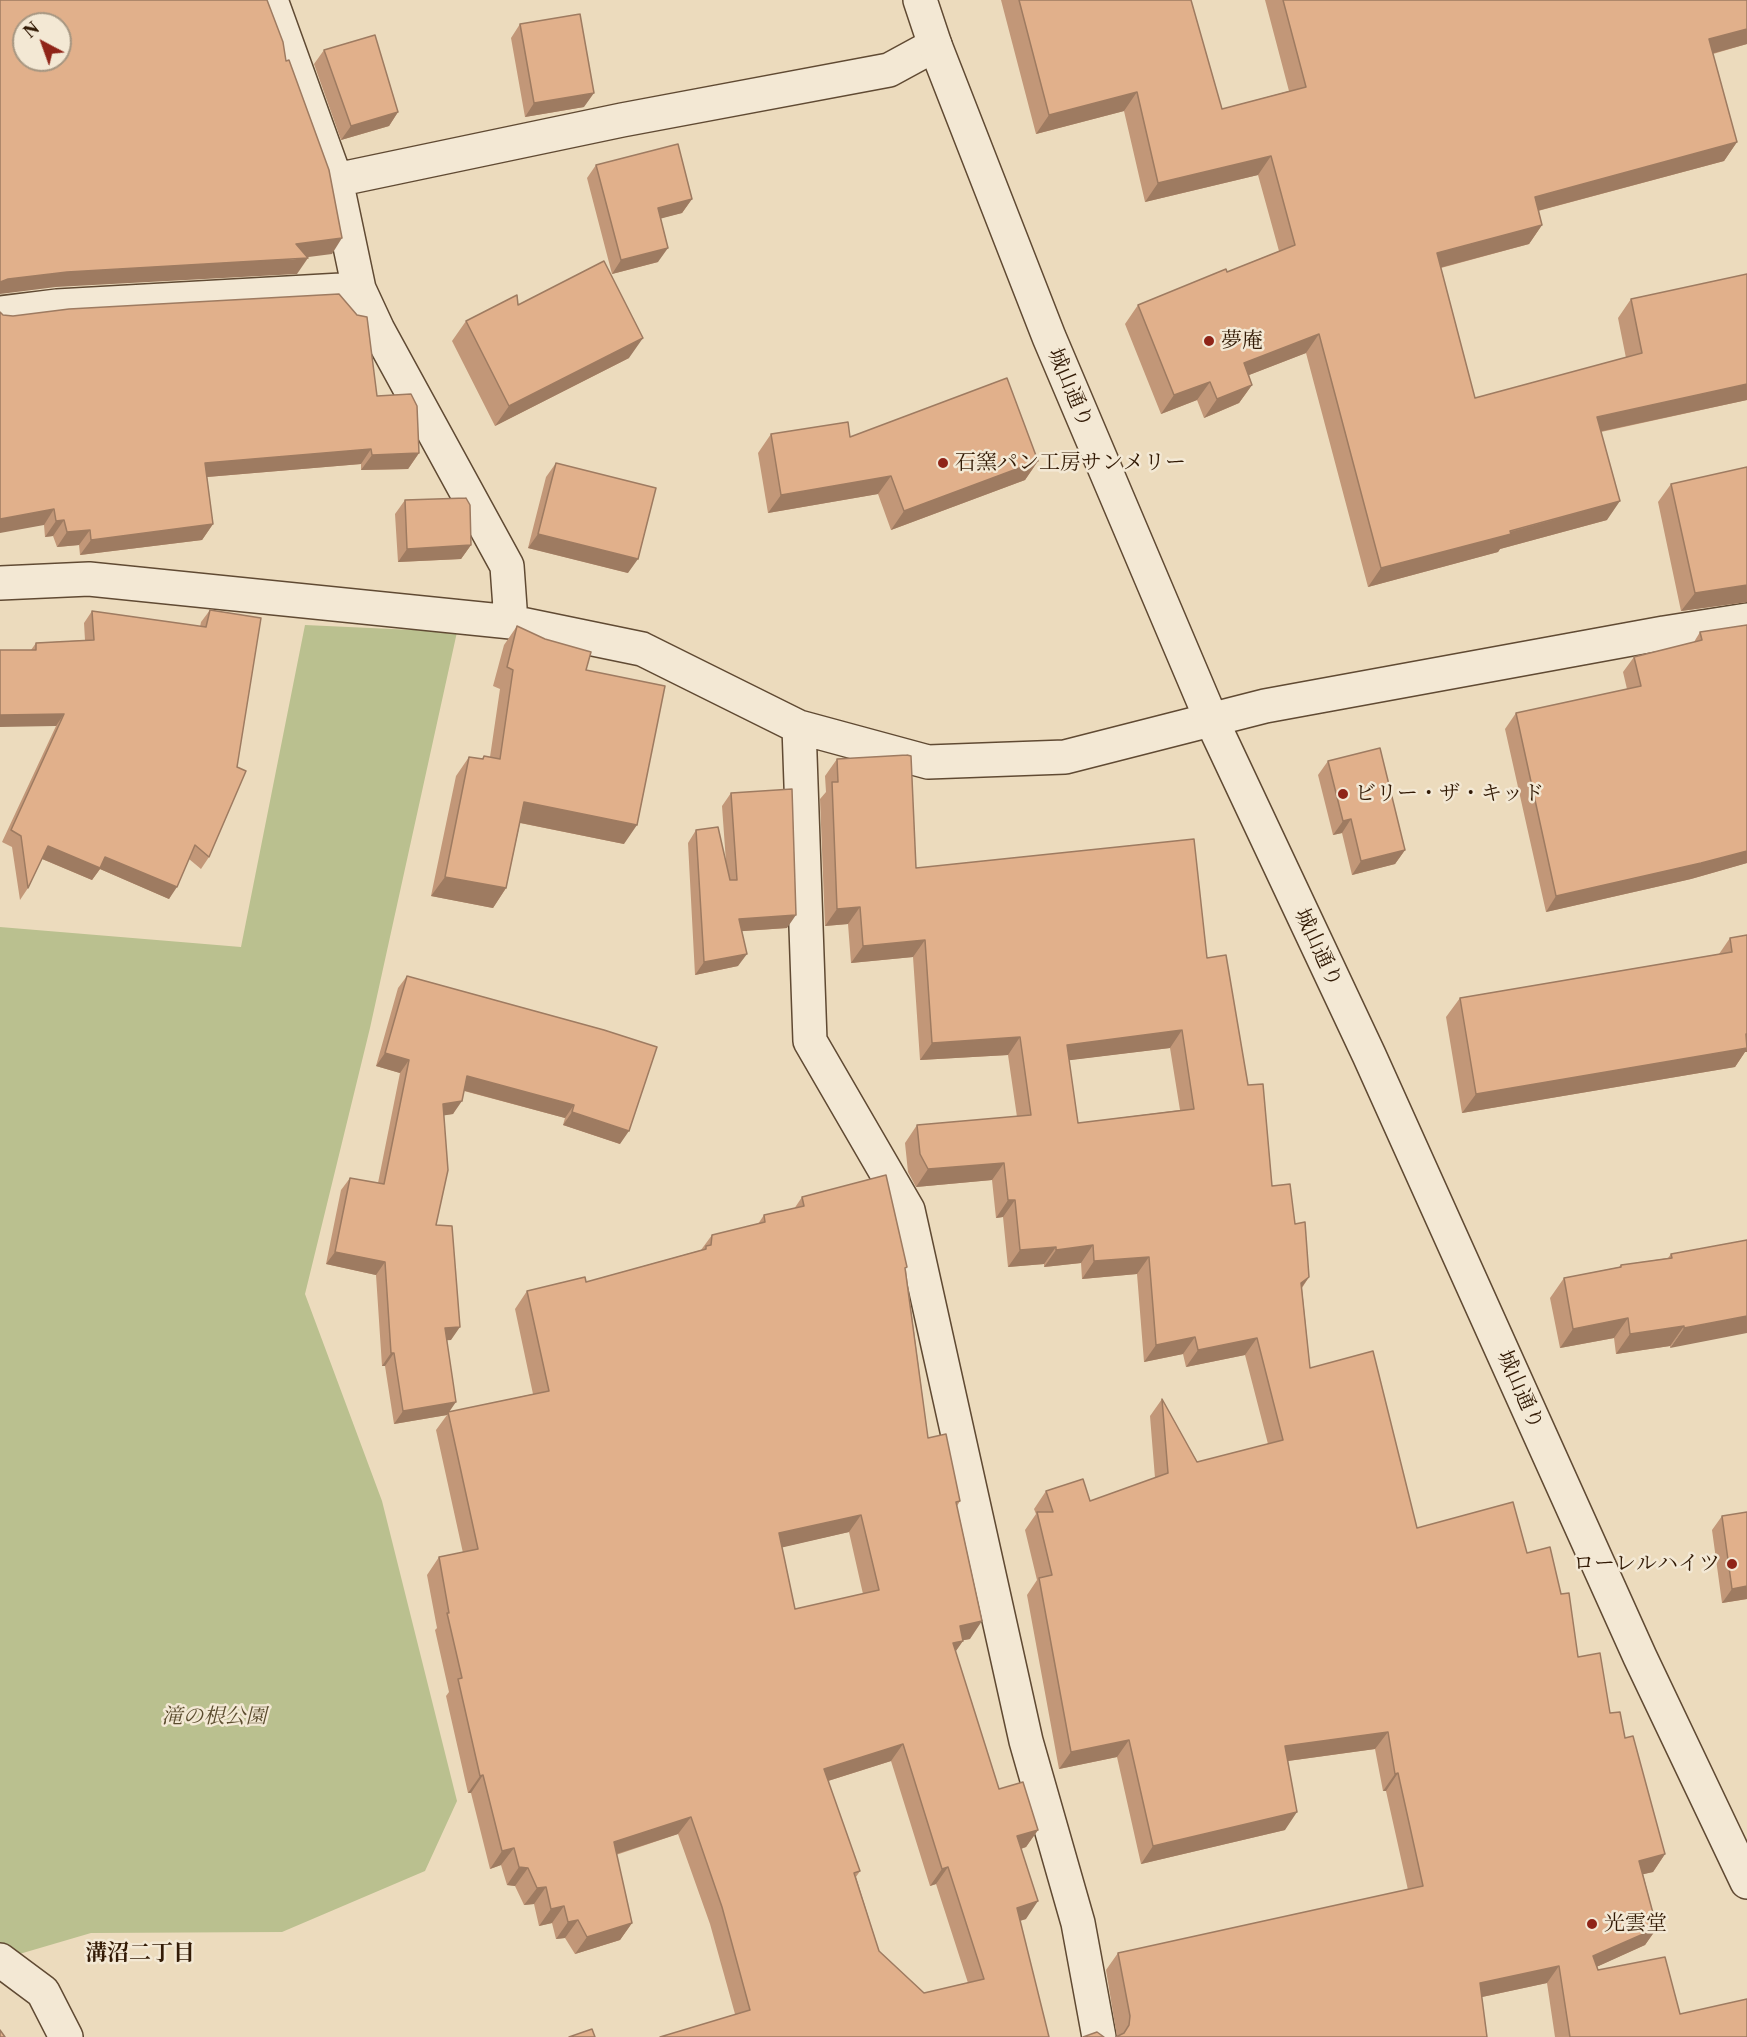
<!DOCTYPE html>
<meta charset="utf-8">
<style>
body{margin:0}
#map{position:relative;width:1747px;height:2037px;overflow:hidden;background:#ecdbbd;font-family:"Libre Caslon Text",serif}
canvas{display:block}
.north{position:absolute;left:12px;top:12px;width:60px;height:60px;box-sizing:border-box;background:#f3e8d4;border:2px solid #a69681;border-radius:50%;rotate:319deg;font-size:16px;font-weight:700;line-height:24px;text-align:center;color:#321a05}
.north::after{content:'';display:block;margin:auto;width:21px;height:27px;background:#8f2418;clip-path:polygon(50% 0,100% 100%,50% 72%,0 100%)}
</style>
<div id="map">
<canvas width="1747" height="2037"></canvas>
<div class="north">N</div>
</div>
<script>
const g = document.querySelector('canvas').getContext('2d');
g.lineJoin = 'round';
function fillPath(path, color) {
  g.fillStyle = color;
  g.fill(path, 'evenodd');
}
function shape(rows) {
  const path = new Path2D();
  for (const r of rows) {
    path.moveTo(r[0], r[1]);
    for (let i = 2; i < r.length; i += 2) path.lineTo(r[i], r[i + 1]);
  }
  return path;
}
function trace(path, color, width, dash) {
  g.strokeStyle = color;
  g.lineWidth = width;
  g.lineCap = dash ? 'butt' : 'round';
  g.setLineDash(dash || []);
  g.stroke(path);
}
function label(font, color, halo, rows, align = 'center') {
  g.font = font + ' "Libre Caslon Text","Noto Serif JP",serif';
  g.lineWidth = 5;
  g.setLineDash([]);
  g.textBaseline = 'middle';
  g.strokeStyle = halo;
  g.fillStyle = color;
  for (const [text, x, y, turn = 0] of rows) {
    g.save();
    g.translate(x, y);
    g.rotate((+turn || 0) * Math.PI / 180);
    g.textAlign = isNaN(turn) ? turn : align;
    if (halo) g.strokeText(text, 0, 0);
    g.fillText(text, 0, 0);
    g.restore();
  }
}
fillPath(shape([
 [305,625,457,632,370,1028,305,1294,382,1501,457,1801,425,1871,282,1932,91,1933,16,1955,0,1945,0,927,241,947]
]), '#bac08f');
const minor = shape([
 [271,0,336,180,359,289,378,330,507,566,511,622],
 [336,180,622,120,889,70,935,45],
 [0,313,57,306,359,289],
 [0,583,89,579,511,622,642,649,799,727,928,762,1065,757,1265,706,1664,633,1747,620],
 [799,727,810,1041,908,1210,1026,1741,1078,1923,1099,2037],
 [0,1960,43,1992,66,2037]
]);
const tertiary = shape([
 [920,0,935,45,1049,337,1211,719,1369,1055,1640,1657,1747,1882]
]);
trace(minor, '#604a33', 36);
trace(tertiary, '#604a33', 36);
trace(minor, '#f3e8d4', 33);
trace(tertiary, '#f3e8d4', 33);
fillPath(shape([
 [1001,0,1191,0,1222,109,1289,91,1265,0,1747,0,1747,44,1713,54,1737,142,1724,161,1538,211,1542,225,1529,244,1441,268,1475,398,1626,358,1618,318,1631,299,1747,400,1601,432,1607,520,1500,549,1498,552,1368,587,1306,353,1249,375,1252,385,1239,403,1204,418,1197,400,1161,414,1125,324,1138,305,1227,272,1279,251,1258,175,1145,202,1124,111,1036,134],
 [520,24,584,107,525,117,511,38],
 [324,50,398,112,389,126,341,140,314,64],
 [596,165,692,199,682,213,661,218,658,262,612,274,587,178],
 [3,315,377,396,419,453,408,469,361,470,361,464,207,477,213,524,202,540,80,555,79,545,57,547,53,536,45,537,44,525],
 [466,321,629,358,495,426,452,341],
 [771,434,850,437,1038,461,1025,480,891,530,878,494,768,513,758,453],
 [556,463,628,573,528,548,546,477],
 [1671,484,1747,602,1681,611,1658,502],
 [405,500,471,545,461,559,398,562,395,514],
 [210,610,209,857,201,869,189,859,169,899,100,869,92,880,42,859,28,888,20,900,12,847,2,842,56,726,31,650,36,643,85,640,84,623,92,611,200,627,201,622],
 [1747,625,1747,863,1691,879,1546,912,1505,729,1516,713,1627,689,1623,672,1634,657,1694,642,1700,632],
 [517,626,586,670,624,844,520,823,506,888,493,908,431,896,456,776,469,757,482,759,484,756,490,757,500,689,493,686,504,645],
 [837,759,916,868,1207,958,1248,1085,1272,1186,1295,1224,1309,1277,1302,1288,1310,1368,1417,1528,1527,1553,1561,1594,1578,1657,1625,1738,1665,1854,1653,1872,1643,1874,1657,1928,1645,1945,1596,1967,1598,1970,1680,2014,1747,2037,1555,2037,1547,1983,1482,1997,1117,2037,1106,1970,1118,1953,1408,1890,1386,1791,1383,1791,1375,1749,1288,1761,1285,1830,1141,1864,1117,1757,1059,1769,1027,1595,1037,1580,1025,1530,1036,1514,1034,1509,1046,1491,1090,1501,1155,1478,1150,1416,1162,1399,1197,1462,1268,1444,1245,1355,1186,1367,1183,1354,1144,1362,1137,1274,1082,1279,1081,1263,1044,1267,1044,1264,1008,1267,1003,1217,996,1218,992,1180,916,1187,908,1172,905,1143,917,1125,1017,1117,1008,1055,920,1060,913,957,851,963,848,924,825,926,820,799,826,792,825,776],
 [1170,1048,1180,1110,1078,1123,1069,1060],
 [1328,761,1405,850,1395,864,1352,875,1342,833,1333,835,1318,775],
 [731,793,787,928,742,931,738,966,695,975,688,843,696,830,726,862,722,806],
 [1730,938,1745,1052,1735,1067,1462,1113,1446,1017,1460,998,1719,954],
 [407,976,604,1030,620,1144,563,1125,565,1118,464,1091,453,1114,444,1115,436,1225,451,1340,447,1340,449,1412,533,1394,515,1309,527,1291,586,1282,701,1250,712,1235,758,1224,764,1215,794,1209,802,1197,906,1270,928,1438,960,1501,957,1506,970,1639,963,1640,955,1652,999,1789,1038,1830,1026,1847,1021,1849,1026,1919,1020,1921,1049,2037,735,2014,710,1924,678,1834,616,1855,632,1923,620,1940,575,1954,565,1938,556,1939,552,1923,539,1926,534,1904,524,1905,515,1886,507,1885,501,1865,490,1869,471,1793,468,1793,446,1696,449,1692,435,1630,437,1628,427,1575,439,1557,463,1553,436,1430,447,1415,394,1424,385,1366,382,1366,376,1275,326,1264,341,1190,350,1178,378,1183,400,1073,376,1066,398,988],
 [849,1532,863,1594,795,1609,782,1547],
 [891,1761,930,1886,936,1884,968,1983,924,1993,879,1951,856,1877,860,1871,828,1781],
 [1747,1240,1670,1348,1670,1346,1616,1354,1614,1338,1560,1348,1550,1298,1564,1278,1619,1267,1621,1265,1668,1258,1671,1254],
 [1722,1516,1747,1599,1722,1603,1712,1530]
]), '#c29778');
fillPath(shape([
 [1747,29,1747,44,1696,58,1709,39],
 [1137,92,1124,111,1036,134,1049,115],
 [594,93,584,107,525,117,534,103],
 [398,112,389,126,341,140,351,126],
 [1737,142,1724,161,1522,215,1535,197],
 [1271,156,1258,175,1145,202,1158,183],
 [692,199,682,213,648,222,658,208],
 [1542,225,1529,244,1424,272,1437,253],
 [342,238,332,254,285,260,308,258,297,274,56,287,0,294,0,282,8,279],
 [668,248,658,262,612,274,621,260],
 [1319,334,1306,353,1231,382,1244,363],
 [643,338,629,358,495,426,509,406],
 [1210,382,1197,400,1161,414,1174,395],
 [1747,384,1747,400,1584,435,1597,417],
 [1252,385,1239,403,1204,418,1217,399],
 [371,449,361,464,195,478,205,463],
 [419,453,408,469,361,470,372,455],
 [1038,461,1025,480,891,530,904,511],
 [891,476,878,494,768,513,781,495],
 [1620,501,1607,520,1500,549,1498,552,1368,587,1381,568],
 [54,509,44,525,0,533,0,519],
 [64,520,53,536,45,537,56,521],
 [213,524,202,540,80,555,91,540],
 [90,530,79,545,57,547,67,532],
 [538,534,638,559,628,573,528,548],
 [471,545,461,559,398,562,407,549],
 [1747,585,1747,602,1681,611,1695,593],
 [64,714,56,726,0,727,0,715],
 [524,802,637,825,624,844,511,821],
 [1351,819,1342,833,1333,835,1343,821],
 [48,846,105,857,177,887,169,899,100,869,92,880,40,858],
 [1405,850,1395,864,1352,875,1361,861],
 [1747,851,1747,863,1691,879,1546,912,1556,896],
 [445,877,506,888,493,908,431,896],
 [860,907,848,924,825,926,837,909],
 [796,915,787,928,730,932,739,919],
 [925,940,913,957,851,963,863,946],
 [747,954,738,966,695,975,704,962],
 [1182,1030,1170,1048,1055,1062,1067,1045],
 [1747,1034,1747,1052,1745,1052,1735,1067,1462,1113,1476,1094],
 [1020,1037,1008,1055,920,1060,932,1043],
 [385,1053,409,1060,400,1073,376,1066],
 [467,1076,574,1105,565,1118,458,1089],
 [462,1101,453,1114,434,1117,443,1104],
 [572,1112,629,1131,620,1144,563,1125],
 [1004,1163,992,1180,916,1187,928,1169],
 [1008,1200,1015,1200,1003,1217,996,1218],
 [1093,1245,1081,1263,1044,1267,1056,1250],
 [1056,1247,1044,1264,1008,1267,1020,1250],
 [335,1252,385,1262,376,1275,326,1264],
 [1149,1257,1137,1274,1082,1279,1094,1261],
 [1309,1277,1297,1294,1301,1283],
 [1747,1316,1747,1333,1670,1348,1684,1328],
 [1628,1318,1614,1338,1560,1348,1573,1329],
 [1684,1326,1670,1346,1616,1354,1630,1334],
 [460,1327,451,1340,436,1341,445,1328],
 [1195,1337,1183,1354,1144,1362,1156,1345],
 [1257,1338,1245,1355,1186,1367,1198,1350],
 [391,1353,394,1353,385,1366,382,1366],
 [456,1402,447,1415,394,1424,403,1411],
 [861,1515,849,1532,767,1551,779,1533],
 [1747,1586,1747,1599,1722,1603,1732,1589],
 [982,1621,970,1639,948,1643,960,1626],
 [963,1641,951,1658,953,1643],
 [1388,1732,1375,1749,1273,1763,1285,1746],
 [1129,1740,1117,1757,1059,1769,1071,1752],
 [903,1744,891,1761,812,1786,824,1769],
 [1398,1773,1386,1791,1383,1791,1395,1774],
 [483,1775,471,1793,468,1793,480,1776],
 [1297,1812,1285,1830,1141,1864,1153,1846],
 [691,1817,678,1834,601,1859,614,1842],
 [1038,1830,1026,1847,1005,1854,1017,1836],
 [514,1848,501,1865,490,1869,502,1851],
 [1665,1854,1653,1872,1627,1878,1639,1861],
 [519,1867,528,1868,515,1886,507,1885],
 [948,1867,936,1884,930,1886,942,1869],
 [546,1887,534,1904,524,1905,537,1888],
 [1038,1901,1026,1919,1005,1925,1017,1908],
 [564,1906,552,1923,539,1926,551,1909],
 [578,1920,565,1938,556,1939,568,1922],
 [632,1923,620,1940,575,1954,587,1937],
 [1657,1928,1645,1945,1581,1974,1593,1956],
 [1559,1966,1547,1983,1468,2000,1480,1983]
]), '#9e7b61');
const building = shape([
 [0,0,267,0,283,42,286,61,289,60,329,170,342,238,296,244,308,258,67,272,8,279,0,282,0,0],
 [24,24,60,24,60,60,24,60,24,24],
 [1019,0,1191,0,1222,109,1306,87,1283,0,1747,0,1747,29,1709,39,1737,142,1535,197,1542,225,1437,253,1475,398,1642,353,1631,299,1747,274,1747,384,1597,417,1620,501,1510,531,1511,534,1381,568,1319,334,1244,363,1252,385,1217,399,1210,382,1174,395,1138,305,1226,269,1227,272,1295,245,1271,156,1158,183,1137,92,1049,115,1019,0],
 [580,14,594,93,534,103,520,24,580,14],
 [375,35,398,112,351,126,324,50,375,35],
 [678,144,692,199,658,208,668,248,621,260,596,165,678,144],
 [604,261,643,338,509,406,466,321,517,295,518,305,604,261],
 [339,294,357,315,367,317,377,396,411,394,417,406,419,453,372,455,371,449,205,463,213,524,91,540,90,530,67,532,64,520,56,521,54,509,0,519,0,312,3,315,13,316,69,309,339,294],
 [1007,378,1038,461,904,511,891,476,781,495,771,434,848,422,850,437,1007,378],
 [556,463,656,488,638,559,538,534,556,463],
 [1747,467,1747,585,1695,593,1671,484,1747,467],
 [466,498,470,505,471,545,407,549,405,500,466,498],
 [210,610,261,618,237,767,246,771,209,857,195,845,177,887,105,857,100,868,48,846,28,888,21,836,11,830,64,714,0,715,0,650,36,650,36,643,94,640,92,611,206,627,210,610],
 [1747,625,1747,851,1701,863,1556,896,1516,713,1641,686,1634,657,1702,640,1700,632,1747,625],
 [517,626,545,639,591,652,586,670,665,686,637,825,524,802,506,888,445,877,469,757,483,759,484,756,500,759,513,670,507,667,517,626],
 [1380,748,1405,850,1361,861,1351,819,1343,821,1328,761,1380,748],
 [907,755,911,756,916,868,1194,839,1207,958,1226,955,1248,1085,1263,1084,1272,1186,1290,1184,1295,1224,1305,1222,1309,1277,1301,1283,1310,1368,1373,1351,1417,1528,1513,1502,1527,1553,1550,1547,1561,1594,1569,1593,1578,1657,1600,1653,1610,1713,1620,1712,1625,1738,1633,1736,1665,1854,1639,1861,1657,1928,1593,1956,1598,1970,1665,1957,1680,2014,1747,1999,1747,2037,1570,2037,1559,1966,1480,1983,1487,2037,1116,2037,1124,2033,1129,2025,1130,2016,1118,1953,1423,1886,1398,1773,1395,1774,1388,1732,1285,1746,1297,1812,1153,1846,1129,1740,1071,1752,1039,1578,1052,1575,1037,1512,1053,1512,1046,1491,1083,1479,1090,1501,1168,1473,1162,1399,1197,1462,1283,1440,1257,1338,1198,1350,1195,1337,1156,1345,1149,1257,1094,1261,1093,1245,1056,1250,1056,1247,1020,1250,1015,1200,1008,1200,1004,1163,928,1169,920,1154,917,1125,1031,1115,1020,1037,932,1043,925,940,863,946,860,907,837,909,832,782,838,782,837,759,907,755],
 [1182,1030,1194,1109,1078,1123,1067,1045,1182,1030],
 [792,789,796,915,739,919,747,954,704,962,696,830,718,827,730,880,737,880,731,793,792,789],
 [1747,935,1747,1034,1746,1034,1747,1048,1476,1094,1460,998,1732,952,1730,938,1747,935],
 [407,976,604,1030,657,1047,629,1131,572,1112,574,1105,467,1076,462,1101,443,1104,448,1170,436,1225,452,1226,460,1327,445,1328,456,1402,403,1411,394,1353,391,1353,385,1262,335,1252,350,1178,384,1184,409,1060,385,1053,407,976],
 [886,1175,907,1267,905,1268,928,1438,946,1434,960,1501,956,1502,982,1621,960,1626,963,1641,953,1643,999,1789,1023,1782,1038,1830,1017,1836,1038,1901,1017,1908,1049,2037,660,2037,750,2010,722,1907,691,1817,614,1842,632,1923,587,1937,578,1920,568,1922,564,1906,551,1909,546,1887,537,1888,528,1868,519,1867,514,1848,502,1851,483,1775,480,1776,458,1679,462,1678,447,1613,449,1613,439,1557,478,1549,448,1412,549,1391,527,1291,585,1277,586,1282,706,1249,706,1246,711,1245,712,1235,765,1222,764,1215,804,1206,802,1197,886,1175],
 [861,1515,879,1590,795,1609,779,1533,861,1515],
 [903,1744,942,1869,948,1867,984,1979,924,1993,879,1951,854,1873,860,1871,824,1769,903,1744],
 [1747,1240,1747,1316,1684,1328,1684,1326,1630,1334,1628,1318,1573,1329,1564,1278,1621,1267,1621,1265,1672,1258,1671,1254,1747,1240],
 [1747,1512,1747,1586,1732,1589,1722,1516,1747,1512],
 [592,2029,595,2037,569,2037,592,2029],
 [0,2030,5,2037,0,2037,0,2030],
 [1097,2032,1104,2037,1083,2037,1097,2032]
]);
fillPath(building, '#e1b08b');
trace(building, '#9e7b61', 1.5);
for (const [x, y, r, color] of [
 [1209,341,6,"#8f2418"],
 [943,463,6,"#8f2418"],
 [1343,794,6,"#8f2418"],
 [1732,1564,6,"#8f2418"],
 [1592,1924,6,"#8f2418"]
]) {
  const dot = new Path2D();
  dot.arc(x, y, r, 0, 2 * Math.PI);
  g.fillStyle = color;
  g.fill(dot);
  trace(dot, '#f3e8d4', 2);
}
label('21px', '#321a05', '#f3e8d4', [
 ["夢庵",1221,341],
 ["石窯パン工房サンメリー",955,463],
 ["ビリー・ザ・キッド",1355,794],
 ["ローレルハイツ",1720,1564,"right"],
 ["光雲堂",1604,1924]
], 'left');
label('21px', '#321a05', '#f3e8d4', [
 ["城山通り",1070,388,67],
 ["城山通り",1318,948,65],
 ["城山通り",1520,1390,66]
]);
label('italic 21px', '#5b4c2e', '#f3e8d4', [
 ["滝の根公園",214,1717]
]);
label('bold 22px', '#321a05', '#f3e8d4', [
 ["溝沼二丁目",140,1954]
]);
</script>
